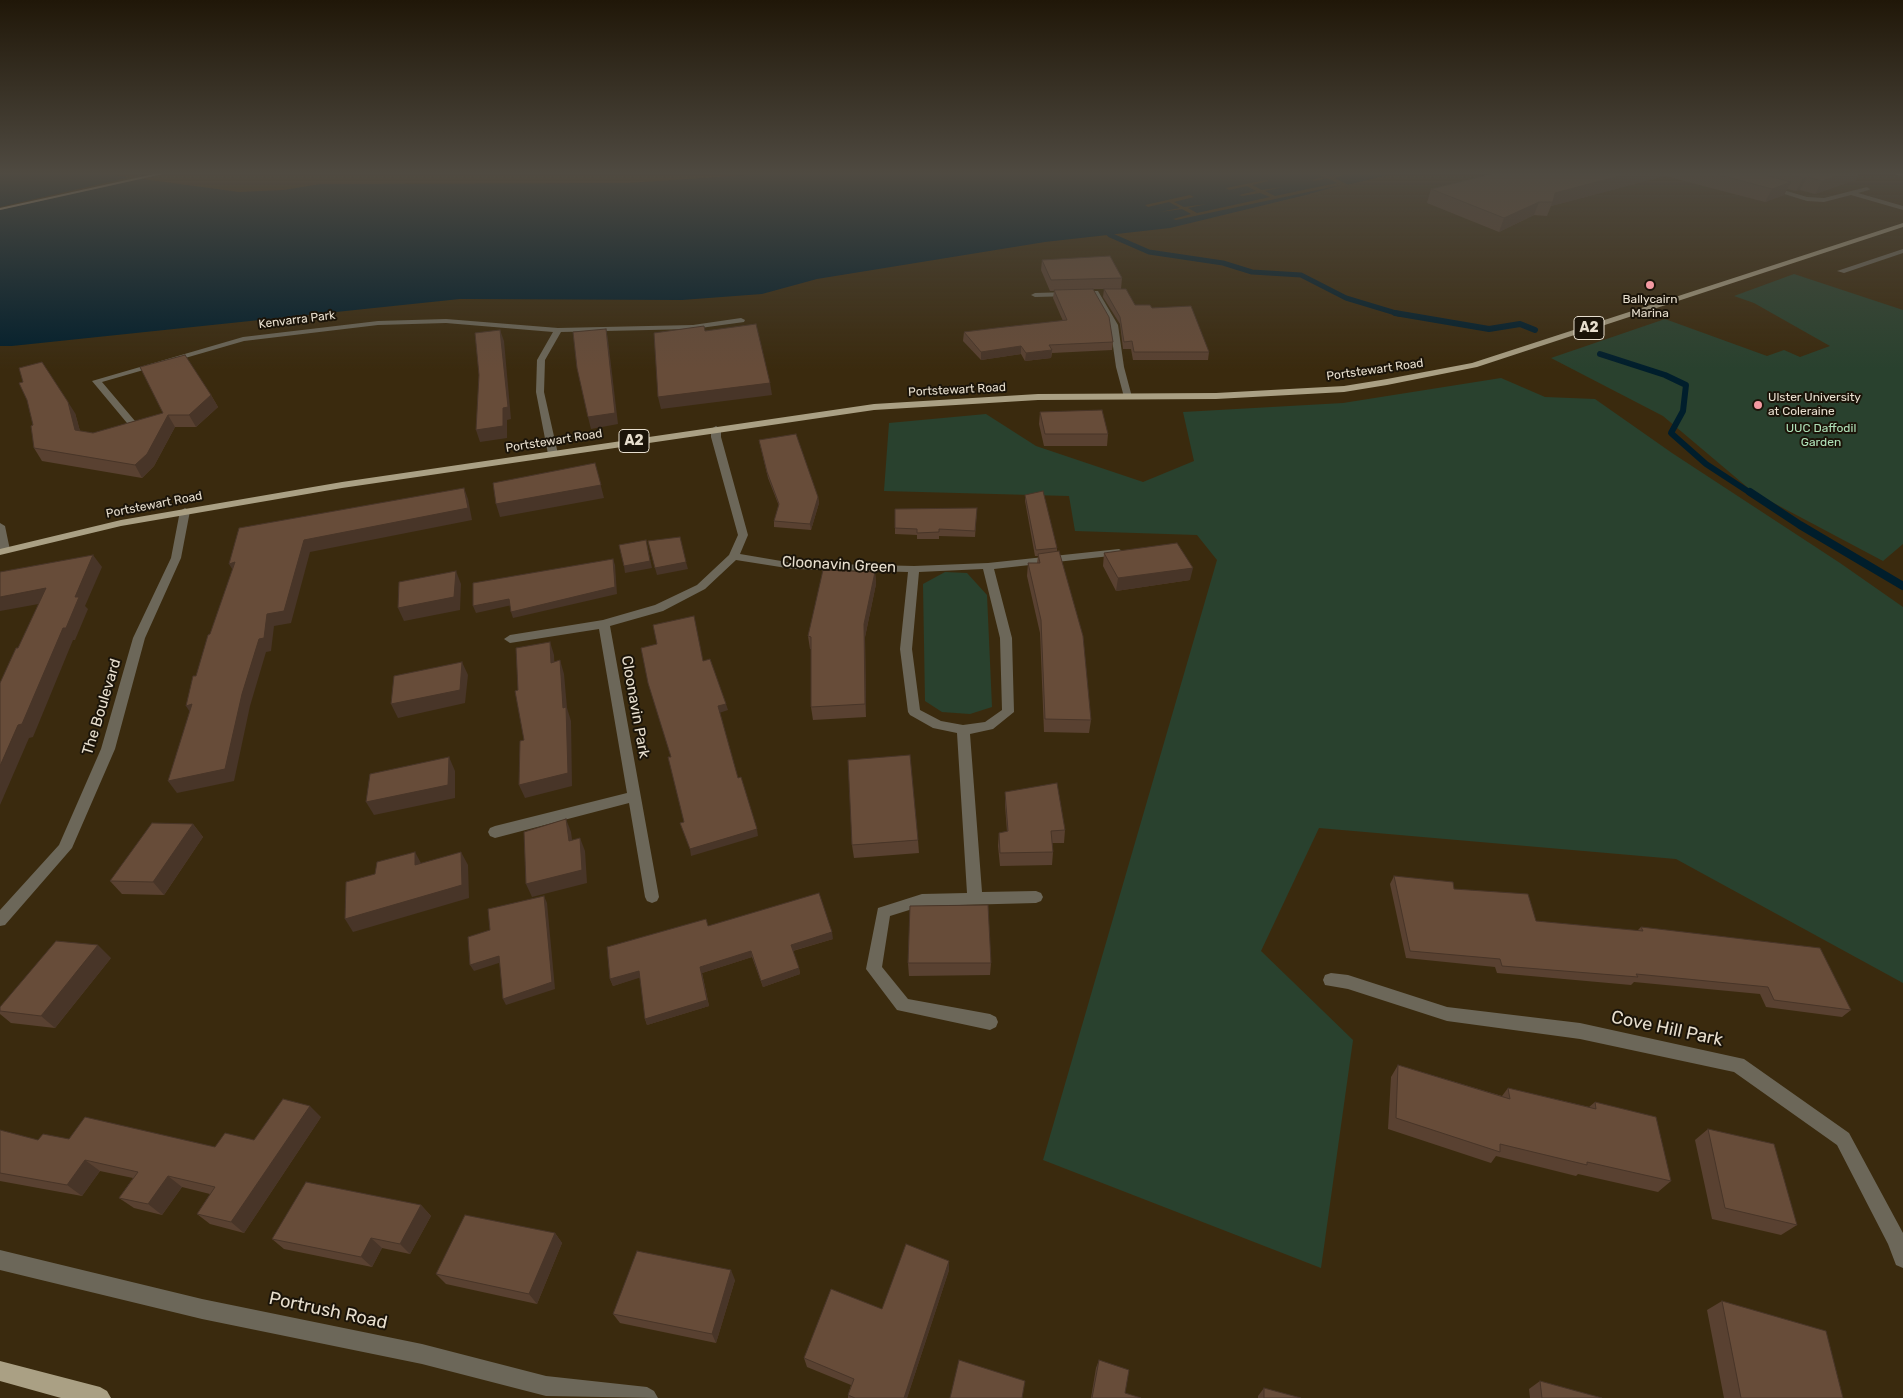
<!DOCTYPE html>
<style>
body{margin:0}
canvas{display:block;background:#3a2a0e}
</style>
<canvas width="1903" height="1398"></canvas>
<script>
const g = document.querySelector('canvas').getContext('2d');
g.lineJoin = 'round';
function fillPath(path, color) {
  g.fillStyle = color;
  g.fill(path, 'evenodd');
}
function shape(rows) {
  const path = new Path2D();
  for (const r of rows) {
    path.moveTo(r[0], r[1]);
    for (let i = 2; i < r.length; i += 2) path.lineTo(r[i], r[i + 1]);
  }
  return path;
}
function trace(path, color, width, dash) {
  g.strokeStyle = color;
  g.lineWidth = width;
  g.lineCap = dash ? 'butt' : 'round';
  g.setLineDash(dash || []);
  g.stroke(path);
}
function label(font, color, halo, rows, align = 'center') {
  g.font = font + ' Rubik,sans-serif';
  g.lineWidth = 4;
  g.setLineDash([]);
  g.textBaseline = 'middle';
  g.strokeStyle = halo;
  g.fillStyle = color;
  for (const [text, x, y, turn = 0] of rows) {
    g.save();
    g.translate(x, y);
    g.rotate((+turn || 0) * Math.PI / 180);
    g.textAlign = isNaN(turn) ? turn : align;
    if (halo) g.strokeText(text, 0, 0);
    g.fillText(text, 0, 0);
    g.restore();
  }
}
fillPath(shape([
 [1794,274,1903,310,1903,544,1883,561,1753,492,1663,416,1551,358,1665,319,1767,356,1784,350,1800,357,1830,346,1754,303,1734,296],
 [1501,378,1545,397,1595,399,1672,453,1840,563,1903,607,1903,983,1676,859,1319,828,1261,951,1353,1040,1321,1268,1043,1160,1217,560,1197,535,1075,531,1069,496,884,491,889,423,986,414,1036,446,1143,482,1194,461,1183,412,1343,403],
 [945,572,967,573,987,595,992,707,970,714,942,712,925,701,923,584]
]), '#29412e');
fillPath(shape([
 [0,173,105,174,239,192,284,190,320,184,628,183,780,173,1396,173,1170,228,1045,242,817,279,762,294,682,300,460,299,12,346,0,346]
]), '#001e2c');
fillPath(shape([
 [1316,173,1323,173,1330,176,1350,173,1334,178,1351,186,1314,196,1309,194,1341,185,1176,220,1173,219,1191,214,1182,209,1160,212,1180,208,1169,202,1148,207,1145,205,1190,195,1194,197,1174,202,1184,207,1207,204,1188,208,1197,213,1270,197,1260,193,1242,196,1239,195,1256,191,1247,186,1229,190,1226,188,1266,180,1269,181,1252,185,1262,190,1283,187,1265,191,1275,196,1337,183,1327,178,1314,181,1312,180,1324,177],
 [140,175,148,177,0,210,0,207]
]), '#3a2a0e');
trace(shape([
 [1101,227,1110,235,1149,252,1223,263,1252,272,1301,275,1346,298,1399,314]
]), '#001e2c', 5);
trace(shape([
 [1395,313,1489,329,1520,324,1535,330],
 [1600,354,1665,375,1686,385,1683,411,1671,433,1706,464,1752,494]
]), '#001e2c', 6);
trace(shape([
 [1750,492,1800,525,1903,586]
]), '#001e2c', 8);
fillPath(shape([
 [1893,173,1903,173,1903,177,1894,174,1893,173],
 [1770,186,1807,197,1824,198,1867,187,1870,189,1869,190,1858,193,1903,206,1903,210,1851,195,1824,202,1807,201,1768,189,1768,187,1770,186],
 [1903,249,1903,253,1844,273,1837,271,1903,249],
 [1092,291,1098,291,1118,325,1124,367,1132,397,1131,399,1125,399,1124,397,1116,367,1110,325,1091,293,1092,291],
 [1069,292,1072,292,1072,296,1035,297,1031,295,1035,293,1069,292],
 [741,318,745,320,744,322,693,329,561,332,545,360,544,392,558,454,553,457,548,454,536,392,537,360,553,332,446,323,378,325,244,341,102,382,135,421,130,424,127,423,92,381,243,337,378,321,446,319,558,328,693,325,741,318],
 [716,426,721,429,721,437,748,535,740,554,793,563,914,566,988,563,1119,549,1124,552,1119,555,994,569,1012,638,1014,712,993,729,970,734,982,892,1036,891,1041,893,1043,897,1041,901,1036,903,922,906,890,916,882,967,908,999,990,1014,996,1017,998,1022,996,1027,990,1030,897,1010,866,969,878,908,922,894,967,893,957,733,933,728,910,715,908,712,900,649,908,572,793,569,736,560,705,589,663,611,610,626,659,897,657,901,652,903,647,901,645,897,629,803,495,838,490,836,488,832,490,828,495,826,627,793,599,629,510,643,504,639,510,635,603,620,655,605,697,585,729,555,738,535,711,437,711,429,716,426],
 [983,569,1000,638,1002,710,985,722,963,725,941,721,920,710,912,649,919,572,983,569],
 [185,508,190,511,181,558,145,638,115,749,72,848,5,925,0,926,0,910,59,845,101,749,133,638,171,558,180,511,185,508],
 [0,523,5,526,10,550,5,553,0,550,0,523],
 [1331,973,1348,975,1447,1007,1580,1023,1744,1059,1849,1133,1903,1233,1903,1268,1896,1265,1888,1244,1837,1145,1734,1072,1580,1039,1447,1021,1348,989,1325,985,1323,980,1325,975,1331,973],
 [0,1250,202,1299,422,1344,546,1376,647,1387,654,1391,658,1398,546,1396,422,1364,202,1319,0,1270,0,1250]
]), '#6c6759');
fillPath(shape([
 [1903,223,1903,227,1477,367,1387,385,1344,392,1216,399,1038,400,874,410,342,488,121,526,0,555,0,549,121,520,342,482,874,404,1038,394,1216,393,1344,386,1387,379,1472,363,1903,223],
 [0,1361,100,1387,107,1391,111,1398,61,1398,0,1381,0,1361]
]), '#aaa084');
trace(shape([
 [0,209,163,173]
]), '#ada18d', 2);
fillPath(shape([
 [1496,173,1859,173,1856,180,1815,194,1800,190,1796,191,1787,189,1784,195,1765,202,1665,176,1551,206,1547,216,1534,215,1499,232,1427,203,1431,189],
 [1042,260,1122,278,1121,289,1093,289,1113,342,1112,350,1052,353,1051,358,1025,361,1021,354,981,360,963,341,964,332,1063,321,1053,298,1054,291,1050,291,1041,270],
 [1104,289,1135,305,1152,308,1209,352,1208,360,1133,360,1131,349,1123,349,1120,324,1103,297],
 [211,395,218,407,196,427,175,427,154,466,142,478,42,461,34,448,75,413,80,431,93,433,163,413],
 [1040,412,1108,434,1107,446,1044,446,1039,424],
 [759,440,818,497,819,503,811,530,774,527,774,521,779,506,768,478],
 [1025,495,1057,548,1057,552,1091,720,1089,733,1044,732,1040,633,1027,576,1028,563,1037,563,1038,556,1035,556,1025,501],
 [977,508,975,537,939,536,939,539,917,539,917,535,895,534,895,528],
 [1104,553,1190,580,1116,591,1103,566],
 [875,572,876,584,865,637,866,717,813,720,811,707,811,649,810,649,808,636],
 [1005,792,1065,830,1064,843,1052,843,1053,852,1052,865,1000,866,998,846,999,833,1007,832,1005,805],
 [193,824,203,837,164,895,122,894,110,881],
 [918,840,919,853,854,858,852,845],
 [1394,876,1454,889,1536,921,1637,931,1641,927,1851,1010,1842,1017,1766,1007,1760,994,1634,982,1631,985,1497,973,1495,967,1406,958,1390,884],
 [708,926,833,939,793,951,799,968,800,974,763,987,752,957,702,973,709,1006,647,1025,645,1019,640,977,613,986,610,979],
 [111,958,55,1028,11,1023,0,1014,0,1007],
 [908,963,991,963,990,975,909,976],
 [1398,1065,1502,1096,1508,1088,1589,1107,1595,1102,1671,1181,1658,1192,1578,1174,1576,1176,1496,1156,1491,1163,1388,1129,1391,1077],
 [321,1117,244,1233,210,1224,197,1214,210,1194,182,1187,162,1215,134,1208,119,1198,133,1178,100,1171,82,1196,0,1181,0,1130,38,1140,69,1139,215,1147,254,1140],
 [1708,1129,1797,1225,1781,1235,1712,1219,1695,1140],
 [421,1205,431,1216,410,1254,382,1248,372,1267,284,1249,272,1239],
 [555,1233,562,1243,537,1304,446,1284,436,1274],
 [949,1270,907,1398,848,1398,848,1395,851,1385,807,1367,804,1358,882,1309],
 [735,1280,716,1343,620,1323,613,1314],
 [1722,1301,1843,1398,1724,1398,1707,1310],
 [1099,1360,1125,1393,1141,1398,1091,1398,1096,1368],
 [1540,1381,1602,1398,1530,1398,1529,1389],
 [1264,1388,1301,1398,1258,1398,1258,1396]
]), '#594131');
fillPath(shape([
 [1630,173,1666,173,1665,176,1551,206,1555,193],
 [1844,173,1859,173,1856,180,1815,194,1822,181],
 [1807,177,1800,190,1796,191,1803,178],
 [1791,182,1784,195,1765,202,1772,189],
 [1539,202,1534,215,1499,232,1504,218],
 [606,329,608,340,618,424,591,429,588,417],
 [500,330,504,341,511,419,507,420,507,438,480,442,476,430],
 [1021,346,1021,354,981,360,981,352],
 [1052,350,1051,358,1025,361,1026,353],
 [770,383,772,395,661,409,658,397],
 [211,395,218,407,196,427,189,415],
 [68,402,75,413,83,442,75,430],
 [168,415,175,427,154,466,142,478,135,465],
 [595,463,604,498,500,517,496,504],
 [464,488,468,499,472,520,310,552,291,623,274,626,271,651,266,652,250,706,234,781,177,793,168,781,242,694,259,639,267,614,304,540],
 [818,497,819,503,811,530,810,524],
 [646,540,652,568,625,573,624,566],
 [93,555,102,567,85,606,88,609,75,640,73,640,33,737,29,738,0,805,0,766,18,725,63,628,75,597],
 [613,559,615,565,617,594,513,618,511,612],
 [235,562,236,575,229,564],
 [686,562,688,569,657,575,655,568],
 [1193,568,1190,580,1116,591,1118,578],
 [456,571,461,584,460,610,404,621,398,608],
 [875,572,876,584,865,637,866,717,865,704,864,624],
 [46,588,55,601,0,611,0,597],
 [509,599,512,605,476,613,473,606],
 [550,642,554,655,555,676,551,663],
 [560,660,564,674,567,708,571,721,572,786,525,798,519,785,563,708],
 [462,662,468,675,465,703,398,718,391,704],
 [192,704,194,718,186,706],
 [726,704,728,710,719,713,718,706],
 [449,757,455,771,455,798,374,815,366,802],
 [566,819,571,832,574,854,569,841],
 [193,824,203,837,164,895,153,882],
 [757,829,758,836,691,856,690,849],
 [580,838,585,851,587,883,532,897,526,884],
 [415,852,422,865,415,865],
 [461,852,468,865,469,898,353,932,345,919],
 [544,896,547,903,555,989,506,1005,503,999],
 [832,932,833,939,792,951,791,945],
 [98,945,111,958,55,1028,41,1016],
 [751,951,752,957,702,973,709,1006,647,1025,645,1019,700,967],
 [499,956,502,962,474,971,470,965],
 [799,968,800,974,763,987,761,981],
 [639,971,642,977,613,986,610,979],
 [310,1106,321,1117,244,1233,231,1222],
 [85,1160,100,1171,82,1196,67,1185],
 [168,1176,182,1187,162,1215,148,1204],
 [421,1205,431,1216,410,1254,400,1244],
 [555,1233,562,1243,537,1304,529,1294],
 [371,1238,382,1248,372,1267,361,1257],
 [949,1261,949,1270,907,1398,904,1398],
 [731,1270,735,1280,716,1343,712,1334]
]), '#483528');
const building = shape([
 [1496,173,1630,173,1555,193,1553,202,1539,202,1504,218,1431,189,1496,173],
 [1712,173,1758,173,1791,182,1772,189,1712,173],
 [1785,173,1844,173,1822,181,1807,177,1803,178,1785,173],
 [1110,256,1122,278,1051,280,1042,260,1110,256],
 [1093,289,1109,317,1113,342,1049,345,1052,350,1026,353,1021,346,981,352,964,332,996,328,1067,320,1054,290,1093,289],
 [1104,289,1126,289,1135,305,1150,305,1152,308,1191,306,1209,352,1134,352,1132,341,1124,342,1120,317,1104,289],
 [756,324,770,383,658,397,654,333,704,326,705,331,756,324],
 [606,329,615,413,588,417,577,368,573,332,606,329],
 [500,330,508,407,503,408,503,426,476,430,479,375,475,333,500,330],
 [185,355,211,395,189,415,168,415,147,454,135,465,34,448,31,426,33,425,27,400,19,383,23,382,19,368,42,362,68,402,75,430,93,433,163,413,140,367,185,355],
 [1102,410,1108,434,1045,434,1040,412,1102,410],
 [796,434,818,497,810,524,774,521,779,504,767,472,759,440,796,434],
 [595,463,601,485,496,504,493,483,595,463],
 [464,488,468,508,304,540,284,611,267,614,264,638,259,639,242,694,225,769,168,781,192,704,186,706,193,676,196,676,208,635,210,634,235,562,229,564,239,528,464,488],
 [1043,491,1057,548,1036,550,1025,495,1043,491],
 [977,508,975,531,939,529,939,532,917,533,917,529,895,528,895,509,977,508],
 [680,537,686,562,655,568,648,541,680,537],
 [646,540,650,561,624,566,619,545,646,540],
 [1177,543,1193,568,1118,578,1104,553,1177,543],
 [1059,551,1083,636,1091,720,1045,719,1041,620,1028,563,1040,563,1038,554,1059,551],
 [93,555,75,597,79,597,66,628,63,628,22,724,18,725,0,766,0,683,16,648,18,648,46,588,0,597,0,572,93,555],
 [613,559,615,587,511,612,509,599,473,606,473,583,613,559],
 [823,570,875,572,864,624,865,704,811,707,811,637,808,636,823,570],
 [456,571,454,597,398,608,399,582,456,571],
 [694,616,703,661,710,659,726,704,718,706,738,778,741,777,757,829,690,849,680,823,684,822,668,757,671,757,648,683,641,648,657,644,653,625,694,616],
 [550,642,551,663,560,660,563,708,566,707,568,773,519,785,520,741,524,740,515,691,518,690,516,648,550,642],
 [462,662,460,690,391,704,394,676,462,662],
 [910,755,918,840,852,845,848,760,910,755],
 [449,757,448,785,366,802,370,774,449,757],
 [1057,783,1065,830,1051,831,1053,852,1000,853,999,833,1008,831,1005,792,1057,783],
 [566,819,569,841,580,838,582,870,526,884,524,832,566,819],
 [152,823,193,824,153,882,110,881,152,823],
 [415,852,415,865,461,852,462,885,345,919,346,882,375,874,377,862,415,852],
 [1394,876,1453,882,1454,889,1528,894,1536,921,1643,931,1641,927,1820,948,1851,1010,1774,1000,1768,987,1636,974,1638,977,1502,966,1500,959,1410,951,1394,876],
 [819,893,832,932,791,945,799,968,761,981,751,951,700,967,707,1000,645,1019,639,971,610,979,607,947,706,919,708,926,819,893],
 [544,896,552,982,503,999,499,956,470,965,468,937,490,930,488,909,544,896],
 [988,905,991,963,908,963,910,906,988,905],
 [56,941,98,945,41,1016,0,1011,0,1007,56,941],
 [1398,1065,1510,1099,1508,1088,1596,1109,1595,1102,1656,1117,1671,1181,1587,1162,1587,1165,1500,1144,1500,1152,1396,1118,1398,1065],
 [283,1099,310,1106,231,1222,197,1214,215,1187,168,1176,148,1204,119,1198,138,1172,85,1160,67,1185,0,1173,0,1130,38,1140,43,1134,69,1139,85,1117,215,1147,225,1133,254,1140,283,1099],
 [1708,1129,1774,1144,1797,1225,1725,1208,1708,1129],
 [306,1182,421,1205,400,1244,371,1238,361,1257,272,1239,306,1182],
 [465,1215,555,1233,529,1294,436,1274,465,1215],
 [906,1244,949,1261,904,1398,855,1398,848,1395,854,1379,804,1358,831,1289,882,1309,906,1244],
 [637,1251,731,1270,712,1334,613,1314,637,1251],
 [1722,1301,1826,1331,1843,1398,1741,1398,1722,1301],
 [959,1360,1025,1381,1022,1398,950,1398,959,1360],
 [1099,1360,1129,1370,1125,1393,1141,1398,1092,1398,1099,1360],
 [1540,1381,1602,1398,1542,1398,1540,1381],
 [1264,1388,1301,1398,1264,1398,1264,1388]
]);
fillPath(building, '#674c39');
trace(building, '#483528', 1);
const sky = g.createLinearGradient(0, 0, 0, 369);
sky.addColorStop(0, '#201708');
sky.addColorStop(0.47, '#4f4a41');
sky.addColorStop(1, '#4f4a4100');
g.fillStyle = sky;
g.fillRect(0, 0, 1903, 369);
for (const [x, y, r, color] of [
 [1650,285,5,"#f49aa2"],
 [1758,405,5,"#f49aa2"]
]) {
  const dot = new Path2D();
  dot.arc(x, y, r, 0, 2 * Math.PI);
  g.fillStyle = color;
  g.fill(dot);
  trace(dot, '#1b1409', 2);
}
label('12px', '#e7dece', '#1b1409', [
 ["Ballycairn",1650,300],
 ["Marina",1650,314],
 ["Ulster University",1768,398,"left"],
 ["at Coleraine",1768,412,"left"]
]);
label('12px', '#e7dece', '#1b1409', [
 ["Kenvarra Park",297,320,-7],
 ["Portstewart Road",1375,370,-8],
 ["Portstewart Road",957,390,-3],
 ["Portstewart Road",554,441,-9],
 ["Portstewart Road",154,505,-11]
]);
label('12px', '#afe1b8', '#1b1409', [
 ["UUC Daffodil",1821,429],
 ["Garden",1821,443]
]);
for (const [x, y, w] of [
 [1589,328,30],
 [634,441,30]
]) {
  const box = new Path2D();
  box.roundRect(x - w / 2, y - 11.5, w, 23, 4);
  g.fillStyle = '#1b1409';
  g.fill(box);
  trace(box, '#e7dece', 1);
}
label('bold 14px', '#e7dece', null, [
 ["A2",1589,328],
 ["A2",634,441]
]);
label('15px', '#e7dece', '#1b1409', [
 ["Cloonavin Green",839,565,3],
 ["The Boulevard",102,707,-73],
 ["Cloonavin Park",635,707,80]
]);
label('18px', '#e7dece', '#1b1409', [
 ["Cove Hill Park",1667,1029,12],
 ["Portrush Road",328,1311,12]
]);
</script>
